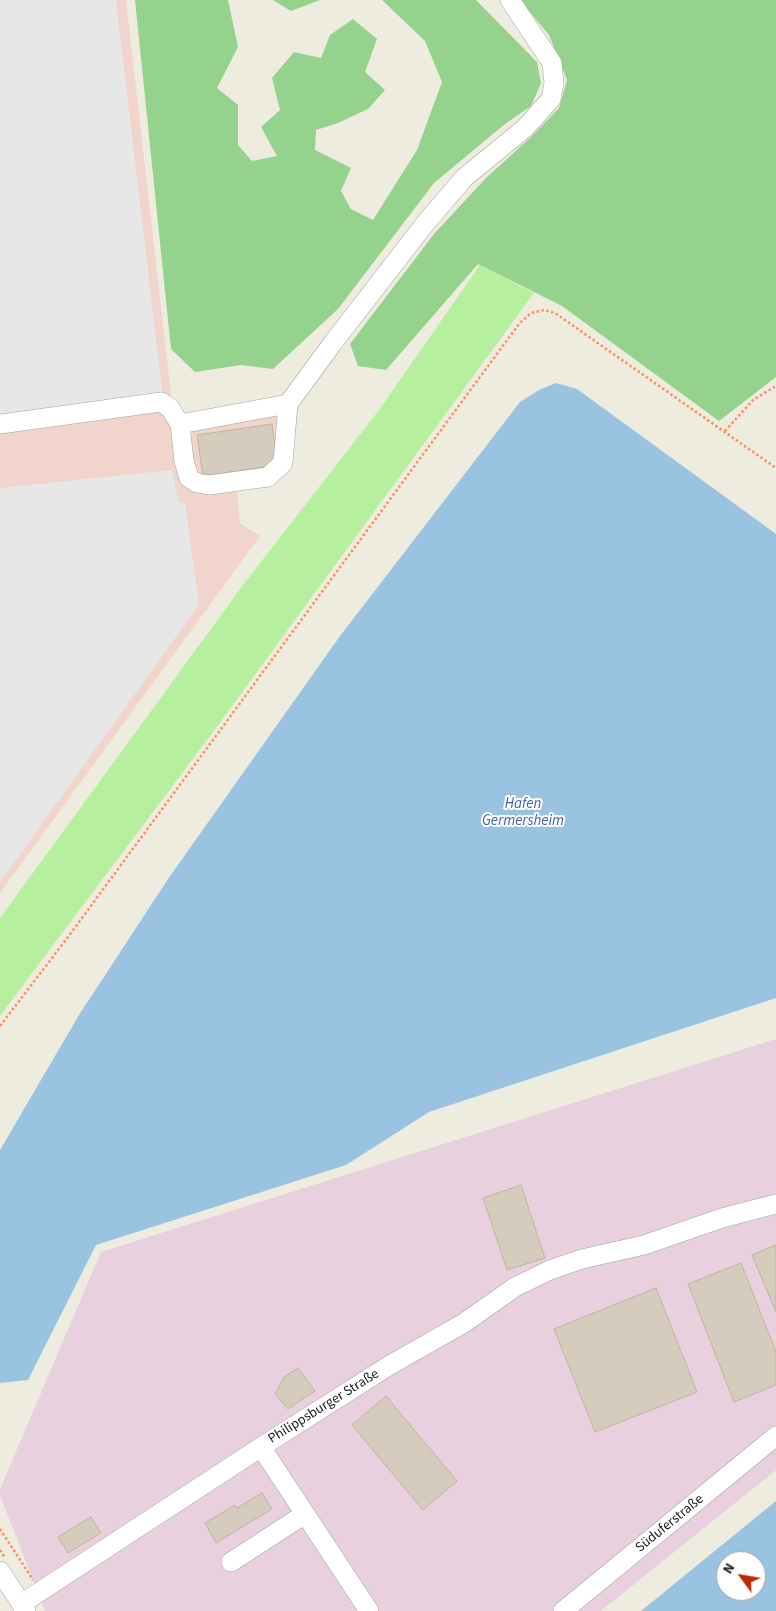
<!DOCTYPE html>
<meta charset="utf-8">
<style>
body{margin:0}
#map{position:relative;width:776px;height:1611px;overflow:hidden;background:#eeecde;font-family:"Source Sans 3",sans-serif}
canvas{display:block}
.north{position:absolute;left:716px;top:1551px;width:50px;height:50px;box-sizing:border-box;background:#fff;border:1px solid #a4a4a4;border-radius:50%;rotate:302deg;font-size:14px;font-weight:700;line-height:20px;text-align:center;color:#1b1b1b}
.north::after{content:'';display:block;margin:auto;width:18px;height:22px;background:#c52600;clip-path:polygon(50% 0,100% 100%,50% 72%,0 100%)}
</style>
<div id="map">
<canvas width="776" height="1611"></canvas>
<div class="north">N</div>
</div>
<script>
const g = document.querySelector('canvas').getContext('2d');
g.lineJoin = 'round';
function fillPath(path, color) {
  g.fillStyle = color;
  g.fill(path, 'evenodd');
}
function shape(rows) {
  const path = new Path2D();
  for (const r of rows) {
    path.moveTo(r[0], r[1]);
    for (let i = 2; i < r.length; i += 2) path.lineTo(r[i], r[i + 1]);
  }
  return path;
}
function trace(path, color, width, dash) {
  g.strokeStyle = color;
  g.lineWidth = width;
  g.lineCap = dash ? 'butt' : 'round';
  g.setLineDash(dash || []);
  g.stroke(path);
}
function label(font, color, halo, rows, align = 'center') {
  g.font = font + ' "Source Sans 3",sans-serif';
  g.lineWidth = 4;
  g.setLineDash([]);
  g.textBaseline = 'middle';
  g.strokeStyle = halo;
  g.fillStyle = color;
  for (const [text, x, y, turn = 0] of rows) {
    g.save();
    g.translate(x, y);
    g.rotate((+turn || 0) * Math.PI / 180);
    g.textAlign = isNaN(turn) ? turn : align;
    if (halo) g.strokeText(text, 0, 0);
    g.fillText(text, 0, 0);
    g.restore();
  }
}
fillPath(shape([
 [0,0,126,0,172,403,167,417,170,427,288,404,289,472,237,491,240,523,260,536,0,893]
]), '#f1d4cb');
fillPath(shape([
 [776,1039,776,1470,601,1611,45,1611,0,1495,0,1489,101,1252]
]), '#e8d0df');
fillPath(shape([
 [480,265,534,293,219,724,0,1016,0,918,243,585,379,410]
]), '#b6ef9e');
fillPath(shape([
 [135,0,228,0,238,47,217,88,238,105,238,145,252,161,277,156,261,127,280,110,272,78,294,52,321,58,330,35,353,19,377,39,365,72,385,90,368,109,338,123,316,130,315,150,351,168,341,191,351,209,373,220,417,150,442,82,425,41,382,0,476,0,537,62,541,83,531,106,505,124,434,183,338,309,273,369,241,365,195,372,171,349],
 [273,0,320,0,291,11],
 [520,0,776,0,776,377,719,421,562,306,478,264,386,370,358,366,350,344,434,234,486,178,531,137,559,108,567,80,549,35]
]), '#95d28e');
fillPath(shape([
 [0,0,116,0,163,398,0,419],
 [172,470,179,503,185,502,199,605,0,882,0,488]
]), '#e7e7e7');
fillPath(shape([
 [556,383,577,389,776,534,776,998,429,1112,346,1165,96,1245,28,1380,0,1383,0,1150,79,1015,168,879,340,636,520,402,539,390],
 [776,1501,776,1611,641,1611],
 [726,1561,756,1561,756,1591,726,1591]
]), '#99c3e1');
const building = shape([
 [272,424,277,465,203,476,197,435,272,424],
 [521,1185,545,1258,507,1270,483,1198,521,1185],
 [776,1245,776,1312,752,1255,776,1245],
 [741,1263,776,1352,776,1385,734,1402,688,1284,741,1263],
 [656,1288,697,1392,595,1432,554,1329,656,1288],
 [298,1368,315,1391,288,1409,275,1394,284,1377,298,1368],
 [386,1396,457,1481,423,1510,352,1425,386,1396],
 [262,1493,272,1509,216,1543,205,1523,235,1505,237,1508,262,1493],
 [91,1517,101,1533,68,1553,58,1537,91,1517]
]);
fillPath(building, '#d5ccbe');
trace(building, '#c1b4a0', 1);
const minor = shape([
 [288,404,332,344,424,225,464,178,525,128,551,99,554,83,552,63,510,0],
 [0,424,161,402,170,408,180,424,184,461,189,478,197,483,209,485,268,477,283,463,288,404,180,424],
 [261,1447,369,1611],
 [231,1562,305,1514],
 [0,1571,26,1611],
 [21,1604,261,1447,390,1365,464,1323,515,1287,550,1270,582,1259,644,1245,722,1218,776,1204],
 [563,1611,776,1436]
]);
trace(minor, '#a2a2a2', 20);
trace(shape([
 [725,431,753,400,776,386],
 [0,1026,68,937,519,324,531,313,544,310,555,313,776,468],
 [0,1529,33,1580],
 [0,1550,5,1558]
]), '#ff8d5e', 2.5, [2.5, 2.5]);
trace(minor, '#fff', 19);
label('14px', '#1b1b1b', '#fff', [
 ["Philippsburger Straße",324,1407,-32],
 ["Süduferstraße",670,1524,-39]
]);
label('italic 15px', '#3f63b2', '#fff', [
 ["Hafen",523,805],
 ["Germersheim",523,822]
]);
</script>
